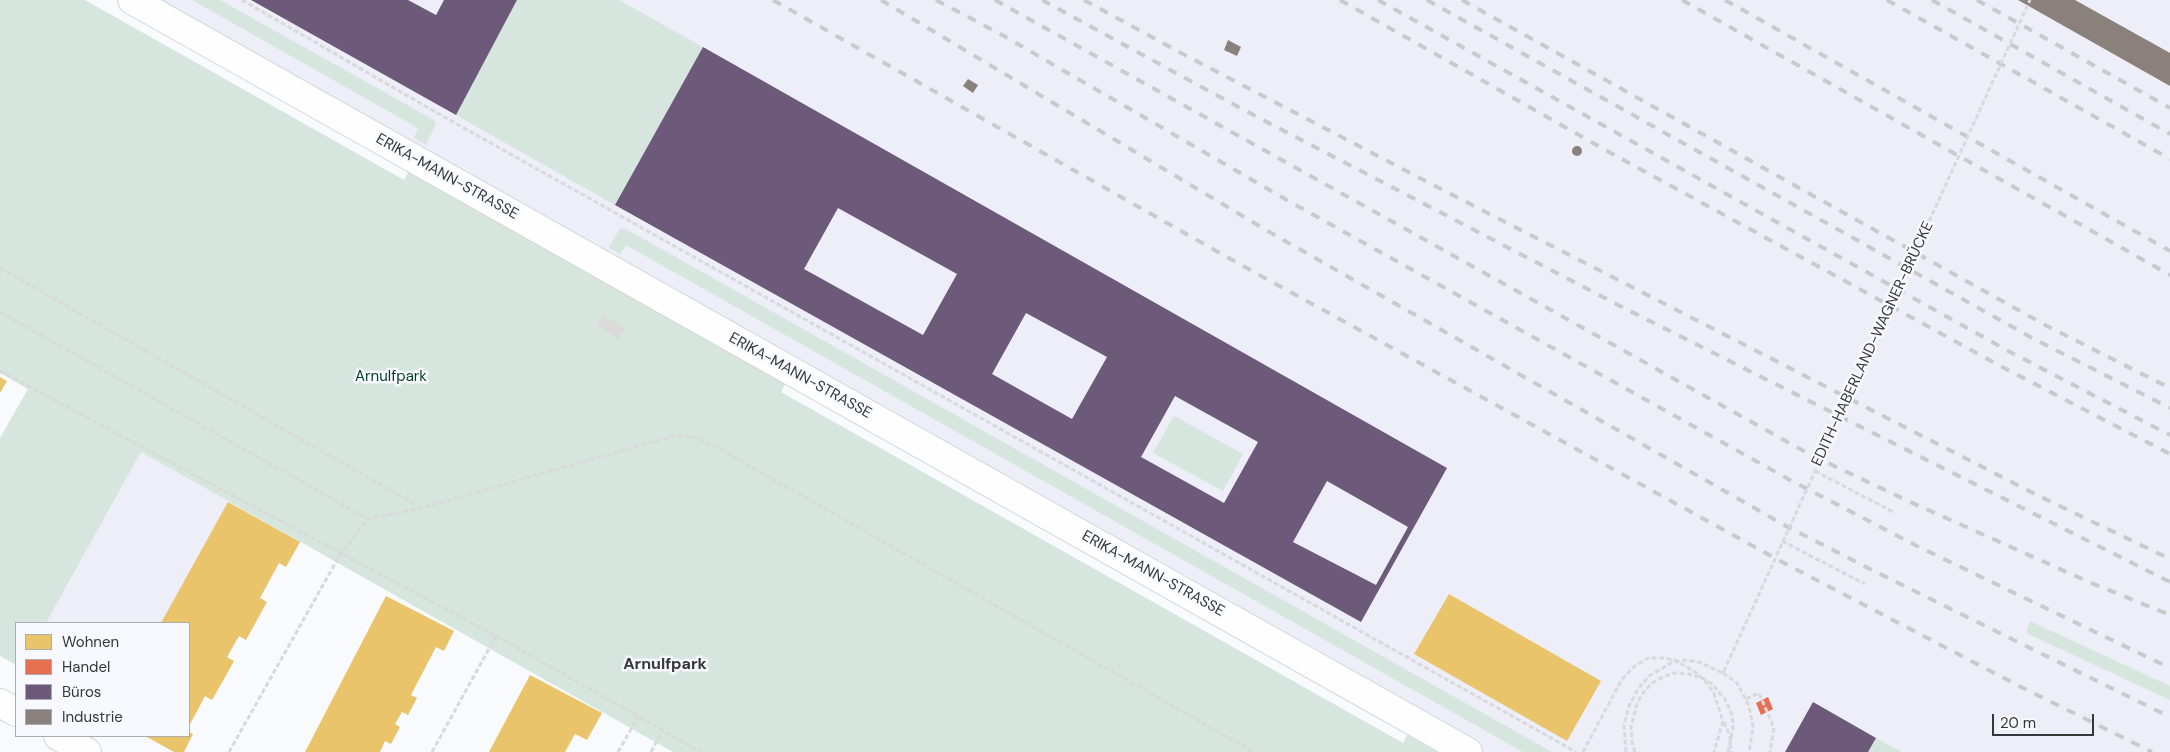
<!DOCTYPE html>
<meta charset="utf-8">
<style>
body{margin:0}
#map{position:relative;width:2170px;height:752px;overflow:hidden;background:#f9fafd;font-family:"DM Sans",sans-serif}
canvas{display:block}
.legend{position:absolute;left:15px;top:622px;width:175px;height:115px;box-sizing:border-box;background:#f8f9fe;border:1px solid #ababb0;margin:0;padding:6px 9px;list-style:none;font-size:15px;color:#37373a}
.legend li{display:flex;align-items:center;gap:10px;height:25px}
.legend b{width:25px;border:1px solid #ababb0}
.scale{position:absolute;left:1992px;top:714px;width:102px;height:22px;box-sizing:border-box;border:2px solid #37373a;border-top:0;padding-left:6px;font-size:15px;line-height:18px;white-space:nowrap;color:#37373a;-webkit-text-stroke:4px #f8f9fe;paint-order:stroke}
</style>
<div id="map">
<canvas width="2170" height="752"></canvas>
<ul class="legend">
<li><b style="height:14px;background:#e9c46a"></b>Wohnen</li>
<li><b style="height:14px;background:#e76f51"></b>Handel</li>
<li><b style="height:14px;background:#6d597a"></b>Büros</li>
<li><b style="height:14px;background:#8a817c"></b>Industrie</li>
</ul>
<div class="scale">20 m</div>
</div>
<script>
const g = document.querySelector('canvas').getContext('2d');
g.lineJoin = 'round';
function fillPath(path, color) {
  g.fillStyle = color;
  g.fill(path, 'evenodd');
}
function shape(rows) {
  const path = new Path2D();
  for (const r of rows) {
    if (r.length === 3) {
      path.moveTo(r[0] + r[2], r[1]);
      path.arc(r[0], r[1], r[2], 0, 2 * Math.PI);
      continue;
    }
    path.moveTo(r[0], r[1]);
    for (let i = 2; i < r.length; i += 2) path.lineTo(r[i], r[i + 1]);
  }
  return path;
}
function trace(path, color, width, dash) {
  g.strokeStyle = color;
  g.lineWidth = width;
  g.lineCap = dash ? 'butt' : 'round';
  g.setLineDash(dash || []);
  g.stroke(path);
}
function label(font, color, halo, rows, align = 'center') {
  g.font = font + ' "DM Sans",sans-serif';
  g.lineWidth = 5;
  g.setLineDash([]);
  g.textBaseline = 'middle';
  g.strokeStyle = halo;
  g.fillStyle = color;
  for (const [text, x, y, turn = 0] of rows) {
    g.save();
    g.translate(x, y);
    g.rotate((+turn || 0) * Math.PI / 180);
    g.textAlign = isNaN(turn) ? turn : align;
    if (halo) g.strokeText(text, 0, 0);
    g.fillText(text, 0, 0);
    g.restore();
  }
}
fillPath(shape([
 [158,0,2170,0,2170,752,1481,752],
 [141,452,300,542,286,567,279,563,260,597,267,602,246,640,238,636,227,657,234,661,224,679,212,700,205,697,189,726,189,623,46,623]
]), '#edeef8');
fillPath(shape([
 [0,0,85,0,404,180,409,171,786,383,781,392,1403,743,1407,735,1437,752,673,752,141,452,46,623,16,623,16,665,0,656,0,438,28,389,0,373],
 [192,0,220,0,434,120,436,124,426,145,414,138,418,128],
 [517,0,619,0,703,47,615,205,456,115],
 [620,228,626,229,1552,752,1523,752,626,245,620,254,609,248],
 [1174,416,1243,454,1223,491,1153,453],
 [2030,621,2170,686,2170,700,2026,633],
 [1876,738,1902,752,1868,752]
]), '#d6e5dd');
fillPath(shape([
 [0,377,7,381,0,393],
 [228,502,300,542,286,567,279,563,260,598,267,602,246,640,239,636,227,657,234,661,224,679,212,700,205,696,189,726,189,623,161,623],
 [1449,594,1601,681,1567,741,1414,654],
 [386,596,454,631,444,651,436,647,411,695,417,698,408,715,402,712,395,724,400,727,391,744,385,741,380,752,305,752],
 [530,675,602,713,587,740,575,734,565,752,489,752],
 [189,732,193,734,184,752,174,752,145,736,189,736]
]), '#e9c46a');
fillPath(shape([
 [1768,697,1773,709,1761,715,1756,703]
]), '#e76f51');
fillPath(shape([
 [251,0,408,0,436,15,444,0,517,0,456,115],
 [703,47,1447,468,1361,622,615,205],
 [838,208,957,274,923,335,804,269],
 [1026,313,1107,357,1072,419,992,374],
 [1175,396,1258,442,1224,503,1141,457],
 [1327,481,1408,527,1376,585,1293,542],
 [1813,702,1876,738,1868,752,1785,752]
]), '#6d597a');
fillPath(shape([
 [2018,0,2075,0,2170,53,2170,86],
 [1228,40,1241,47,1237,56,1224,50],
 [968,79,978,85,973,93,963,86],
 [1577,151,5]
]), '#8a817c');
fillPath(shape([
 [604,315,625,328,618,339,597,326]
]), '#dbdada');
const street = shape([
 [132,0,1468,752],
 [0,703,16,712],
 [58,736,87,752]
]);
trace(street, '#d4d5d8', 30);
trace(shape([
 [242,0,439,114,1576,752],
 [0,268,420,507],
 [0,312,368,519],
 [0,371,496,636,701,752],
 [1815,471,1895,513],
 [1782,541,1865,584],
 [1723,673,1737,683,1749,706,1753,727,1749,752],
 [1746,699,1759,693,1774,728,1770,752],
 [1724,722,1730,736,1731,752],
 [229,752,341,553,368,519,421,508,677,435,695,437,718,448,1254,752],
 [432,752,496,636],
 [618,752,638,717],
 [651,752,663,730],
 [1583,752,1622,679,1635,666,1648,658,1663,658,1675,660,1697,673,1707,683,1714,694,1723,721,1714,752]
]), '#d9d9db', 3, [5, 2.5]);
trace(street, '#fefeff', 28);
trace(shape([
 [773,0,1243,266,1784,563,2023,688,2152,752],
 [881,0,1266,230,1786,526,1874,571,2170,717],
 [936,0,1004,36,1285,199,1790,480,1919,547,2170,668],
 [995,0,1809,454,1906,500,2089,582,2170,615],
 [1042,0,1242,109,1622,307,2170,582],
 [1084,0,1183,54,1439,188,2037,495,2170,559],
 [1340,0,1609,152,2004,368,2170,454],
 [1378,0,2012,353,2170,435],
 [1427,0,2034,339,2170,408],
 [1462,0,2047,326,2170,388],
 [1682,0,2170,275],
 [1725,0,2170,251],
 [1887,0,2170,159],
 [1932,0,2170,134],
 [1977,0,2170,108]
]), '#c9cacb', 4, [9, 9]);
trace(shape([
 [1626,752,1624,725,1629,706,1638,689,1649,676,1671,663,1685,660,1699,662,1723,673,2030,0],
 [1635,752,1632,742,1631,727,1637,704,1643,693,1652,683,1663,677,1674,673,1689,674,1700,677,1711,683,1725,699,1732,715,1733,729,1728,752]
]), '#d9d9db', 3, [5, 2.5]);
label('15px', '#37373a', '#f8f9fe', [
 ["ERIKA-MANN-STRASSE",447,177,29],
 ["EDITH-HABERLAND-WAGNER-BRÜCKE",1873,344,-65],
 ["ERIKA-MANN-STRASSE",800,376,29],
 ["ERIKA-MANN-STRASSE",1153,574,29]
]);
label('15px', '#013f22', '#f8f9fe', [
 ["Arnulfpark",391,377]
]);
label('bold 16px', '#37373a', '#f8f9fe', [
 ["Arnulfpark",665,665]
]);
</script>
